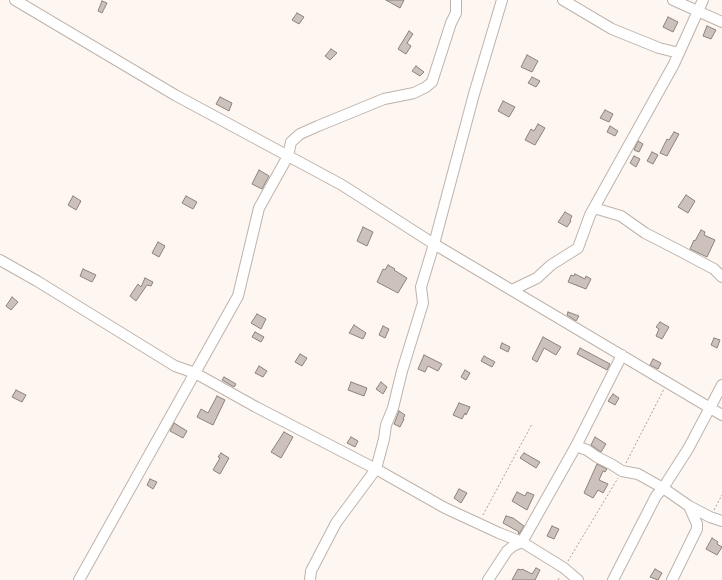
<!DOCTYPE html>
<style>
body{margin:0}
canvas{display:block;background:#fef6f1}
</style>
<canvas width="722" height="580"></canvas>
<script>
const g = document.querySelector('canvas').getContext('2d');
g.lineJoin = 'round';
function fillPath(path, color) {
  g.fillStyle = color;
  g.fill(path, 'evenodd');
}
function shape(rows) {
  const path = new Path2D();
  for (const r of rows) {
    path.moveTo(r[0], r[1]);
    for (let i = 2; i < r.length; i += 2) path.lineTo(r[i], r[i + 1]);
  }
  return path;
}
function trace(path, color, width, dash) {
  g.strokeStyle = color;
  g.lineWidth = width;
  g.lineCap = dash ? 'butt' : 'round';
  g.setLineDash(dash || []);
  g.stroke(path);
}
const building = shape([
 [386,0,404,0,400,8,386,0],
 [102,1,107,3,102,13,98,11,102,1],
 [297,13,304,17,299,24,292,20,297,13],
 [668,17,678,22,673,32,663,27,668,17],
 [707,26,716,30,711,39,703,36,707,26],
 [409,31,413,34,407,43,411,46,406,54,398,49,409,31],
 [331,49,337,53,330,60,325,56,331,49],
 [527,55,538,61,532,72,521,67,527,55],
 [416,66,424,72,420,76,412,71,416,66],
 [532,77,540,81,536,87,528,83,532,77],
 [220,97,232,103,229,111,216,104,220,97],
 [503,101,515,107,509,117,498,111,503,101],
 [605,110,613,114,609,122,600,118,605,110],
 [538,124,545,128,535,145,525,140,531,129,534,131,538,124],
 [610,126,618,131,615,136,607,132,610,126],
 [674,132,679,134,667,156,660,153,667,139,669,140,674,132],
 [638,141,643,144,639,152,634,150,638,141],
 [652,152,658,155,653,164,647,161,652,152],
 [634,156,640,159,636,167,630,163,634,156],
 [259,170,269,176,262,189,252,184,259,170],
 [686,195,695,201,688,213,678,207,686,195],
 [73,196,81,201,76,210,68,205,73,196],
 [186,196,197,202,193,209,182,203,186,196],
 [565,212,572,216,570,220,571,221,567,227,558,222,565,212],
 [363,227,373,232,367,246,357,241,363,227],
 [701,230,705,232,704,235,715,240,707,257,690,249,694,240,695,241,701,230],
 [158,242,165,246,159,257,152,253,158,242],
 [388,265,395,269,394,270,407,278,398,293,377,282,383,269,385,270,388,265],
 [83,269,96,275,92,282,80,276,83,269],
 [575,274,585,279,586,276,591,279,586,289,568,282,571,275,574,276,575,274],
 [145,278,153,282,151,286,147,285,136,301,130,296,138,284,141,287,145,278],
 [12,297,18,302,11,310,6,306,12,297],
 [568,312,579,316,576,321,567,315,568,312],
 [257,314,266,319,261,329,251,323,257,314],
 [660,322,669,327,662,339,656,336,659,329,656,327,660,322],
 [354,325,366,333,363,339,349,333,354,325],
 [383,326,389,329,385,338,379,335,383,326],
 [255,332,264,337,261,342,252,337,255,332],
 [543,337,561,347,556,355,544,348,537,362,532,359,543,337],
 [714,338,720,340,717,348,711,345,714,338],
 [502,343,510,347,508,352,500,348,502,343],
 [580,348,610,364,607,370,577,354,580,348],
 [300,354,307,358,302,366,295,362,300,354],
 [424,355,442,364,438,371,428,366,425,372,418,369,424,355],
 [484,356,495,362,492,367,481,361,484,356],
 [653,359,661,363,658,369,650,365,653,359],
 [259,366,267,371,263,377,255,373,259,366],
 [465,370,470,373,466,380,461,377,465,370],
 [224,377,236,384,234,387,222,380,224,377],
 [351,382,367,388,364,396,348,390,351,382],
 [381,382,387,387,383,394,376,389,381,382],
 [16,390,26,395,22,402,12,397,16,390],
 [613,394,619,398,615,405,608,401,613,394],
 [217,396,225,400,213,425,197,417,201,409,208,413,217,396],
 [459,403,470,407,466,415,465,413,462,419,453,415,459,403],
 [399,411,405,415,403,419,404,419,400,427,394,424,399,411],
 [174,423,187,431,183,438,170,431,174,423],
 [284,432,293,437,281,458,271,452,284,432],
 [351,437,358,441,355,447,347,443,351,437],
 [595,437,606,444,601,452,591,445,595,437],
 [221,453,229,458,220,474,213,470,220,458,218,457,221,453],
 [524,453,540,462,536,468,520,458,524,453],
 [597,464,607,469,605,472,603,471,599,480,608,484,603,493,598,490,593,498,584,493,597,464],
 [150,479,157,482,153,489,147,485,150,479],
 [459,489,467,493,461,503,454,498,459,489],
 [517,492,525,496,527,492,534,495,527,510,512,501,517,492],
 [506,516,513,518,524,526,519,534,518,533,519,532,503,523,506,516],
 [552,526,559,529,554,539,547,536,552,526],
 [712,538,718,542,717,544,722,547,717,555,706,549,712,538],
 [536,568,540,570,535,580,512,580,518,569,521,570,522,569,532,574,536,568],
 [655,569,662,573,658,580,650,577,655,569]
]);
fillPath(building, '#ccc1bb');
trace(building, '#8c827d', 1);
const minor = shape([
 [15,0,175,95,342,185,434,244,722,415],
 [563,0,612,29,659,48,679,53],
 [673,0,722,22],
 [594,208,621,216,645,233,682,252,714,269,722,277],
 [0,260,37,281,175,366,195,373,256,407,376,469,445,508,499,533,522,542,564,568,578,580],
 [512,290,537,278,551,265,578,248,590,215,674,64,703,0],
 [576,446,587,450,597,457,611,464,622,471,638,474,663,488,689,506,710,517,722,521],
 [79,580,238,296,259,208,288,156,291,142,300,134,318,126,384,99,414,93,426,87,432,82,451,23,456,13,456,0],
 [310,580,311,571,336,523,376,469,384,439,386,425,393,408,402,371,423,303,421,287,434,244,474,94,502,0],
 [488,580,507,551,513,546,522,542,576,446,622,355],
 [613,580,656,496,663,488,688,449,722,385],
 [672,580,697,529,697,524,689,506]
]);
trace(minor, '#bdb3ad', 12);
trace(shape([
 [626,463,664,389],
 [714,510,722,495],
 [483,515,532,424],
 [568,561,618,478],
 [558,580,560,577]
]), '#a59f9b', 1, [2, 2]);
trace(minor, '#fff', 10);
</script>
